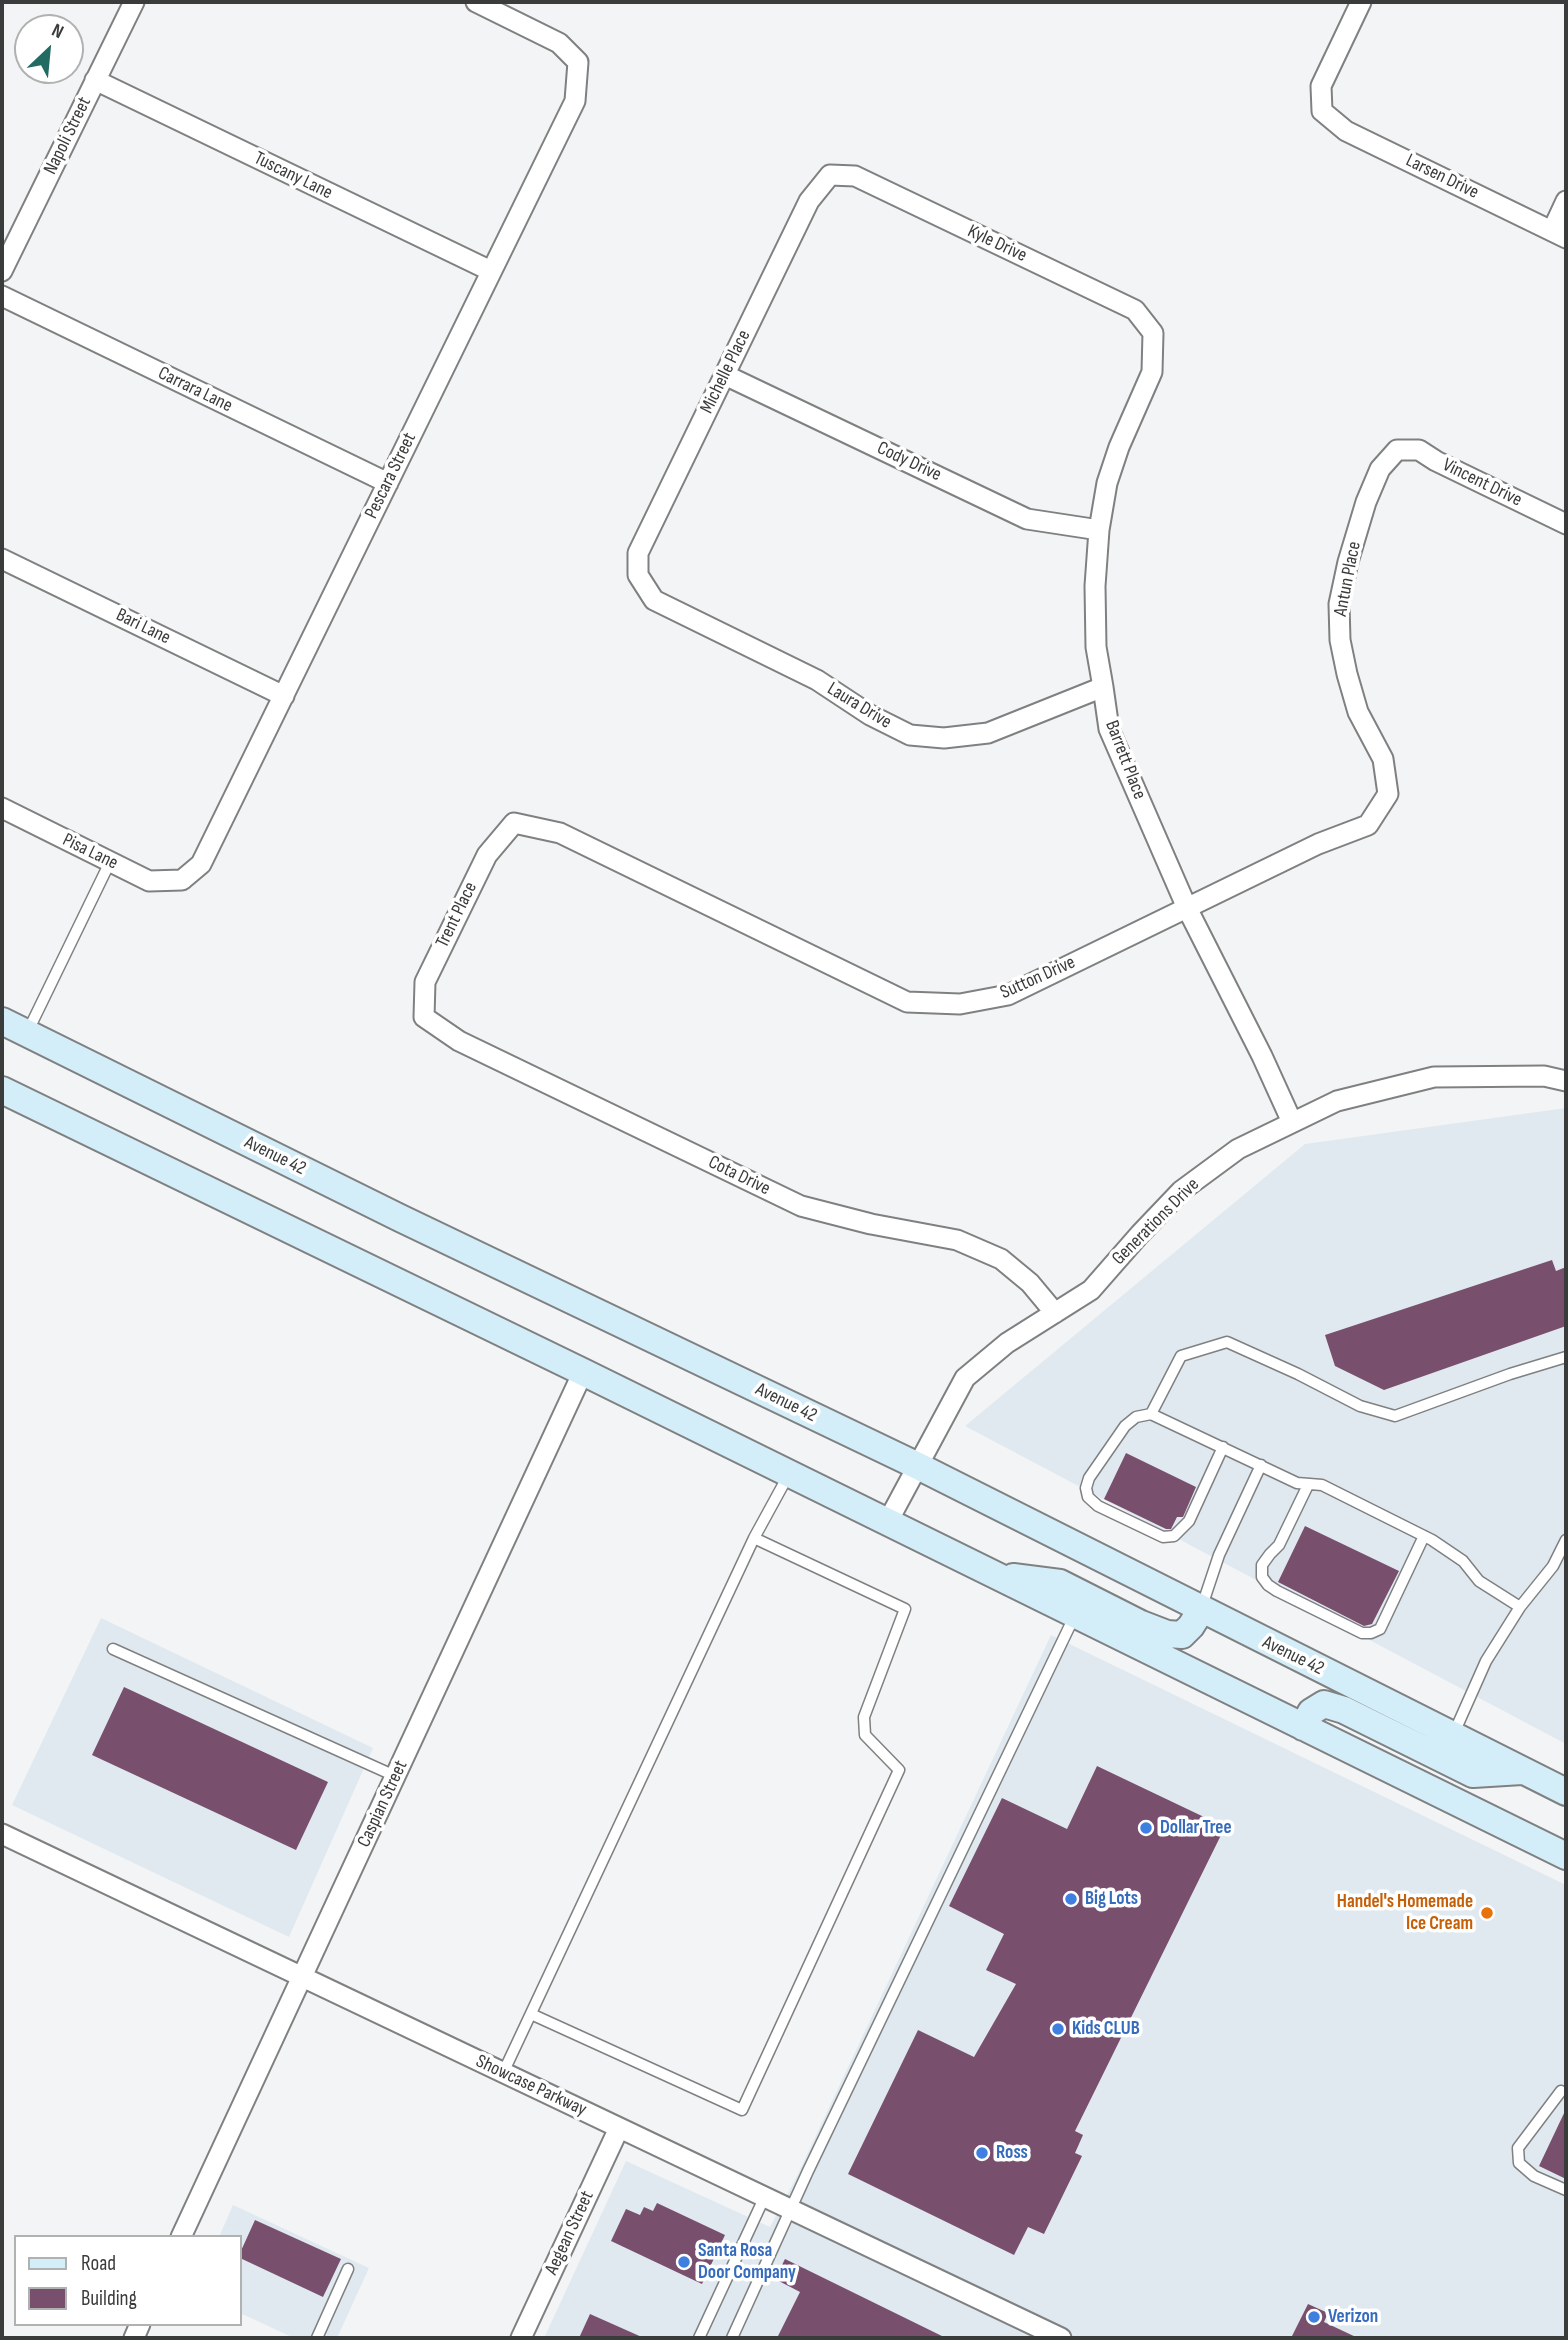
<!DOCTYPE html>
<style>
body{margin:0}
#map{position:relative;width:1568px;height:2340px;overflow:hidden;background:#f3f4f5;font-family:"Sofia Sans Condensed",sans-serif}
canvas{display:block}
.frame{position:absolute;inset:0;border:4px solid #3a3b3b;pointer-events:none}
.legend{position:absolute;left:14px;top:2235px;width:228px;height:91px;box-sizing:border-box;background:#fff;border:2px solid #b0b1b1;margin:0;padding:9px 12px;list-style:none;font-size:21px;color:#3a3b3b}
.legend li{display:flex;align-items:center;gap:14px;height:35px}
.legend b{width:35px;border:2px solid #b0b1b1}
.north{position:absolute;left:14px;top:14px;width:70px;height:70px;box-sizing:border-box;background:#fff;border:2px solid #b0b1b1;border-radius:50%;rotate:26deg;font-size:19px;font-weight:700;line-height:28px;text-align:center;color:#3a3b3b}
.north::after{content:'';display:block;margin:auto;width:24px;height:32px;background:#226b63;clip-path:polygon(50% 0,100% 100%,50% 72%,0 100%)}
</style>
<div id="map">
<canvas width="1568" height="2340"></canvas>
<div class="frame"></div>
<ul class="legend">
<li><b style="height:9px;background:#d4eef9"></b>Road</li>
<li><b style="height:19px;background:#794f6e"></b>Building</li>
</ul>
<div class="north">N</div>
</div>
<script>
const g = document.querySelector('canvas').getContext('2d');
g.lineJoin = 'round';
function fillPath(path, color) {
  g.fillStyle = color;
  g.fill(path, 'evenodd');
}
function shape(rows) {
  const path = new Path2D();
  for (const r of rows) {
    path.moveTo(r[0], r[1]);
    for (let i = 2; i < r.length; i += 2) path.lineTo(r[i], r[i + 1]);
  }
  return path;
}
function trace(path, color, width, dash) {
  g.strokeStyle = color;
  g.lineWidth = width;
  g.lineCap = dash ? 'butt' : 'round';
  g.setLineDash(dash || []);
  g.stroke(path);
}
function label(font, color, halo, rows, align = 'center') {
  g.font = font + ' "Sofia Sans Condensed",sans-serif';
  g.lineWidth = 7;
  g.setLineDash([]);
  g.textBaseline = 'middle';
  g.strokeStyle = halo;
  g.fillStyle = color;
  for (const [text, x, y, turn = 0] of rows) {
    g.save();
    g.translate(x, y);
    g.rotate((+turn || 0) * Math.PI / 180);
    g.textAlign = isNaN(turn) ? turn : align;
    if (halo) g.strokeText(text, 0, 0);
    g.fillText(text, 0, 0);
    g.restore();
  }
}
fillPath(shape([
 [1566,1108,1566,1744,965,1426,1305,1144],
 [101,1618,373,1748,289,1937,12,1805],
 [1051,1635,1566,1885,1566,2338,544,2338,626,2161,770,2227,796,2178],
 [233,2205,369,2268,337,2338,294,2338,240,2313,240,2237,219,2237]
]), '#e1e9f0');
fillPath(shape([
 [1552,1260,1556,1271,1566,1267,1566,1326,1384,1390,1335,1366,1325,1335],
 [1126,1453,1196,1487,1183,1517,1177,1517,1171,1529,1166,1529,1104,1499],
 [1305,1526,1399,1571,1372,1624,1364,1626,1278,1582],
 [124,1687,328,1782,296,1850,92,1755],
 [1097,1766,1225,1827,1075,2131,1083,2135,1075,2153,1082,2156,1044,2234,1028,2227,1014,2255,848,2174,918,2030,974,2057,1016,1984,986,1970,1004,1934,949,1906,1002,1798,1067,1829],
 [1566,2109,1566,2179,1539,2166],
 [657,2203,725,2235,702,2284,611,2241,626,2209,640,2215,644,2207,653,2211],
 [255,2220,341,2259,323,2297,240,2258,240,2253],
 [785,2259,946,2338,777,2338,800,2292,775,2279],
 [1308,2304,1328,2313,1324,2322,1358,2338,1291,2338],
 [590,2314,644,2338,579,2338]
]), '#794f6e');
const service = shape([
 [27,1033,110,862],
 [1151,1414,1136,1417,1125,1426,1089,1478,1086,1488,1088,1497,1098,1506,1163,1537,1174,1536,1189,1521,1223,1447],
 [1308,1485,1279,1545,1270,1554,1262,1565,1262,1577,1268,1585,1277,1591,1362,1633,1371,1633,1380,1629,1424,1536],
 [1202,1606,1219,1555,1261,1465],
 [1520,1607,1479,1581,1463,1561,1432,1540,1322,1485,1297,1483,1151,1414,1181,1356,1227,1342,1298,1374,1360,1406,1395,1416,1510,1374,1566,1357],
 [113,1649,395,1776],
 [1454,1733,1486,1661,1520,1607,1553,1566,1566,1540],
 [531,2014,742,2110,899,1770,865,1735,864,1717,905,1609,754,1538],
 [503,2073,754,1538,789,1474],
 [1561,2091,1518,2148,1519,2163,1534,2176,1566,2190],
 [317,2338,348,2269],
 [699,2338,765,2196],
 [732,2338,808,2171,1075,1615]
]);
const minor = shape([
 [1361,2,1321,86,1322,111,1346,131,1566,238],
 [95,80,491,271],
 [1552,231,1566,201],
 [2,271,134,2],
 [2,296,388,483],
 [725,375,1027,519,1099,530],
 [2,559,284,696],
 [1103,687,988,733,944,738,910,735,870,715,817,680,654,600,638,575,638,553,809,201,830,175,855,176,1135,310,1153,333,1152,372,1119,447,1107,483,1099,530,1095,586,1096,647,1103,687,1109,729,1187,908,1262,1056,1292,1122],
 [2,808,149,881,182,880,201,864,575,101,578,62,559,43,476,2],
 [1055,1313,1030,1283,1001,1259,957,1240,871,1224,801,1206,459,1041,424,1017,425,982,487,855,514,823,560,833,907,1002,960,1004,1008,995,1318,844,1368,825,1388,794,1383,759,1358,712,1347,674,1340,640,1339,604,1348,562,1366,502,1380,469,1397,450,1419,450,1436,461,1566,524],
 [887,1523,965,1378,1007,1343,1091,1290,1140,1234,1181,1191,1238,1149,1337,1101,1434,1077,1544,1076,1566,1081],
 [2,1834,1061,2338],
 [181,2237,583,1372],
 [134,2338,140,2324],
 [521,2338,619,2128]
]);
const secondary = shape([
 [2,1021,400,1218,918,1466,1566,1792],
 [2,1090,583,1372,1566,1856],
 [1013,1577,1060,1583,1141,1624,1167,1634,1182,1635,1191,1626,1201,1610],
 [1303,1727,1311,1712,1324,1704,1344,1710,1473,1774,1522,1771]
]);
trace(service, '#7f8081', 13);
trace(minor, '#7f8081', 23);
trace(secondary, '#7f8081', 30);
trace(service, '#fff', 10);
trace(minor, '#fff', 19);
trace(secondary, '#d4eef9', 26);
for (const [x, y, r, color] of [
 [1146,1828,7,"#3f7fe0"],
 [1071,1899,7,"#3f7fe0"],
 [1487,1913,7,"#e8710a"],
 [1058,2029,7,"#3f7fe0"],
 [982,2153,7,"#3f7fe0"],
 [684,2262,7,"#3f7fe0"],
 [1314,2317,7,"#3f7fe0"]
]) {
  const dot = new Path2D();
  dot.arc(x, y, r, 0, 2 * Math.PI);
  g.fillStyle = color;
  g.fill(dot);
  trace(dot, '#fff', 2.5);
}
label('19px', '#3a3b3b', '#fff', [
 ["Napoli Street",68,136,-64],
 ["Tuscany Lane",293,176,26],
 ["Larsen Drive",1442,177,26],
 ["Kyle Drive",997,244,25],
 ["Michelle Place",726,372,-64],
 ["Carrara Lane",195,390,26],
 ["Cody Drive",909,462,25],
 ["Pescara Street",391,476,-64],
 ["Vincent Drive",1482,483,26],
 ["Antun Place",1348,579,-79],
 ["Bari Lane",143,627,26],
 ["Laura Drive",859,706,31],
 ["Barrett Place",1125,760,69],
 ["Pisa Lane",90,852,26],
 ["Trent Place",457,915,-64],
 ["Sutton Drive",1038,978,-24],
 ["Avenue 42",275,1156,26],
 ["Cota Drive",739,1176,26],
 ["Generations Drive",1156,1222,-45],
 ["Avenue 42",786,1403,26],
 ["Avenue 42",1293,1656,26],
 ["Caspian Street",383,1804,-65],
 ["Showcase Parkway",531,2086,25],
 ["Aegean Street",570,2233,-65]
]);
label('bold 19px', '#366cbe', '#fff', [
 ["Dollar Tree",1160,1828],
 ["Big Lots",1085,1899],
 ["Kids CLUB",1072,2029],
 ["Ross",996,2153],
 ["Santa Rosa",698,2251],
 ["Door Company",698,2273],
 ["Verizon",1328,2317]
], 'left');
label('bold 19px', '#c56008', '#fff', [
 ["Handel's Homemade",1473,1902],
 ["Ice Cream",1473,1924]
], 'right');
</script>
